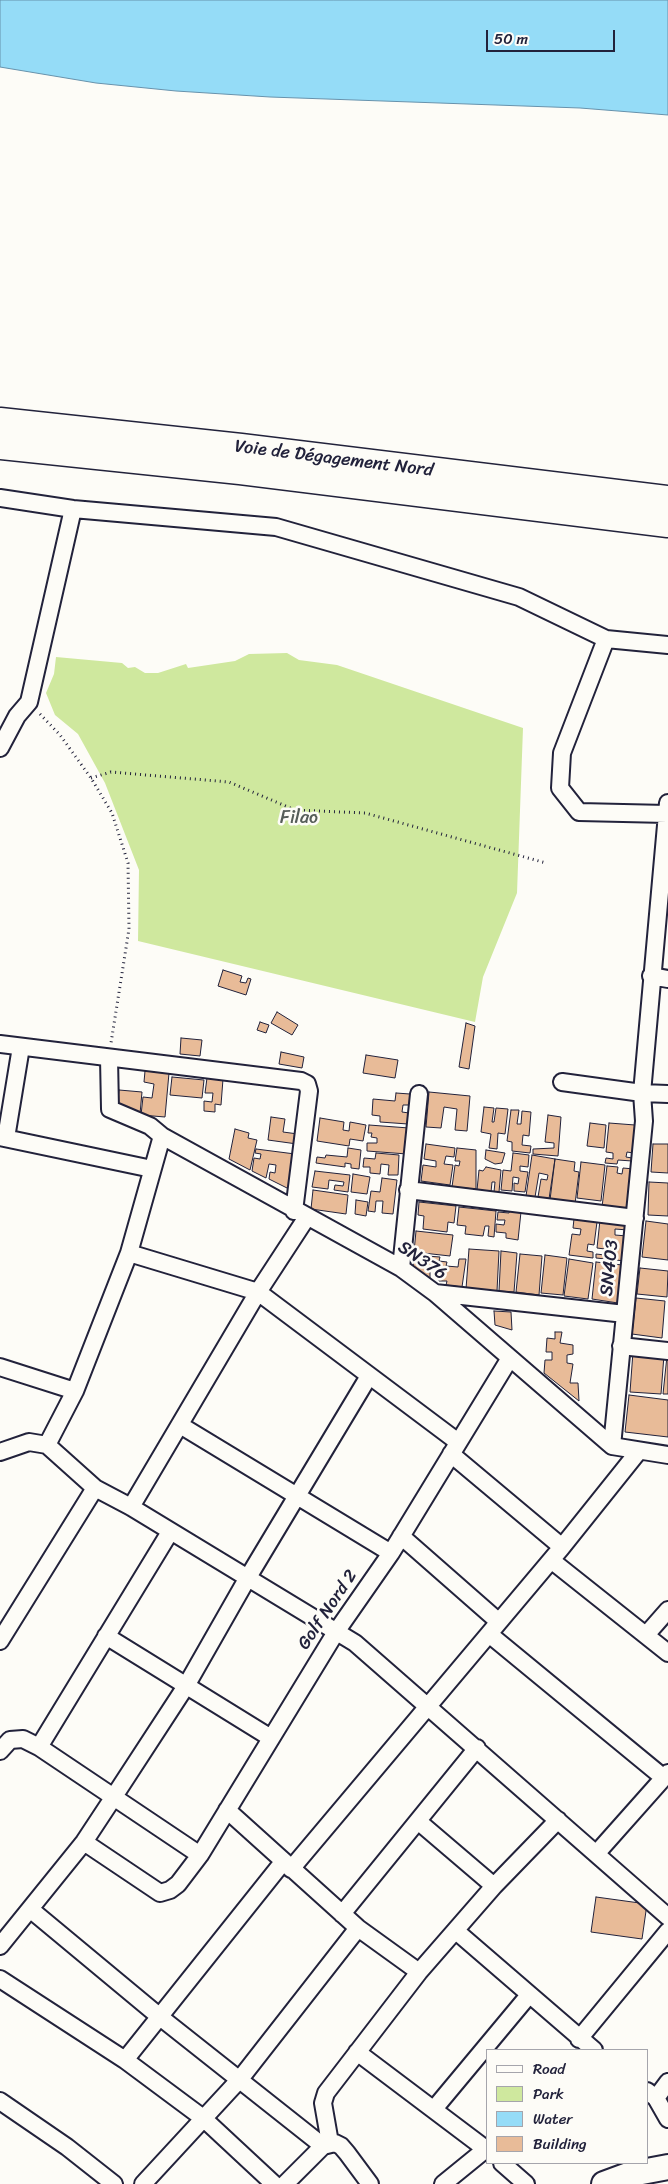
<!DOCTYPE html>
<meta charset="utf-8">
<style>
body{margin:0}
#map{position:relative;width:668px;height:2184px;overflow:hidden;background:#fdfcf7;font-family:Sriracha,sans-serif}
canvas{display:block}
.legend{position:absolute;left:486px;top:2049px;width:162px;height:115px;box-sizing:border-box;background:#fdfcf7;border:1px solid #a5a5ac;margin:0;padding:6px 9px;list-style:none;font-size:15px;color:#22223b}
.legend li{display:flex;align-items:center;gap:10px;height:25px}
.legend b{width:25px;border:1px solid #a5a5ac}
.scale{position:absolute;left:486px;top:30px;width:129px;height:22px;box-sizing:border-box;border:2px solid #22223b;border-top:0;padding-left:6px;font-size:15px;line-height:18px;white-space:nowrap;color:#22223b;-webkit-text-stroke:4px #fdfcf7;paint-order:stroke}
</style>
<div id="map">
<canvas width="668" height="2184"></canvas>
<ul class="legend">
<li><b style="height:6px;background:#fdfcf7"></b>Road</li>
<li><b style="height:14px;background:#cfe89e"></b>Park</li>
<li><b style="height:14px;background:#95dcf7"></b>Water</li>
<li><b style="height:14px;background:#e8bb98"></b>Building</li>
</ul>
<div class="scale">50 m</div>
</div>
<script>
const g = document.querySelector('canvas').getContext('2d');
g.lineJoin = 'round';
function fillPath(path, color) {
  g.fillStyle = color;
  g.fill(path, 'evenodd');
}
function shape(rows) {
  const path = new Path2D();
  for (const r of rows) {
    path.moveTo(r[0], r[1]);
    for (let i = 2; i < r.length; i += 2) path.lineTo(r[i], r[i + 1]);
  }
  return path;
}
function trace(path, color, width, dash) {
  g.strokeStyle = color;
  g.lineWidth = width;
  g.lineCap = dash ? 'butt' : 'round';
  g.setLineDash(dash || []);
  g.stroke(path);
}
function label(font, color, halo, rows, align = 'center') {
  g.font = font + ' Sriracha,sans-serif';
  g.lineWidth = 5;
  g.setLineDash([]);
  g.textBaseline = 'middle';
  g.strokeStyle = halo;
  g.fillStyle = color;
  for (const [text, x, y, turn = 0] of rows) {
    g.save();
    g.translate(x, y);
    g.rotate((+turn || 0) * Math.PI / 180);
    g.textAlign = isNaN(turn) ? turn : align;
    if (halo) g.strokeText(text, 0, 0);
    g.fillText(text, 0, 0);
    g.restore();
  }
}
fillPath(shape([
 [287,653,299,660,337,665,523,728,517,893,483,977,475,1022,138,941,139,870,105,783,78,734,55,715,46,693,54,674,56,657,122,663,128,668,135,667,145,673,158,673,186,664,188,668,235,661,249,654]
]), '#cfe89e');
const water = shape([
 [0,0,668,0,668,115,580,108,270,97,176,91,96,83,0,67,0,0]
]);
fillPath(water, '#95dcf7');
trace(water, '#6792ac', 1);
const building = shape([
 [223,970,242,976,240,982,246,983,248,978,251,979,246,995,218,986,223,970],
 [277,1012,298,1025,292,1035,271,1023,277,1012],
 [260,1022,269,1025,266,1033,257,1030,260,1022],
 [466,1023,475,1026,469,1069,459,1067,466,1023],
 [181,1038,202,1040,200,1056,180,1054,181,1038],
 [281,1052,304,1057,302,1068,279,1064,281,1052],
 [366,1055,398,1060,395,1078,363,1073,366,1055],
 [145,1071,169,1073,165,1117,141,1115,143,1097,152,1098,154,1084,144,1082,145,1071],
 [172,1077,204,1080,202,1098,170,1095,172,1077],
 [207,1078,223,1079,221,1105,215,1104,215,1112,204,1111,204,1101,212,1102,213,1093,205,1093,207,1078],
 [119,1090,142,1092,140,1114,117,1108,119,1090],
 [429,1092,470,1096,467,1131,455,1130,457,1109,444,1107,441,1128,426,1127,429,1092],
 [396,1093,410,1094,409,1105,403,1105,402,1112,409,1113,408,1124,380,1122,380,1116,372,1115,373,1099,395,1101,396,1093],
 [484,1107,494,1108,492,1122,494,1122,496,1108,508,1109,505,1134,498,1133,497,1149,489,1148,491,1134,481,1132,484,1107],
 [511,1110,519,1110,517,1124,521,1124,522,1111,531,1112,529,1136,523,1135,522,1145,531,1146,530,1153,512,1151,512,1142,507,1141,511,1110],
 [548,1115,561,1117,558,1156,533,1154,533,1149,554,1148,554,1143,545,1142,548,1115],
 [271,1117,285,1119,283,1132,298,1134,297,1144,268,1140,271,1117],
 [320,1118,344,1122,343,1130,349,1131,350,1122,366,1125,363,1141,350,1139,349,1146,317,1141,320,1118],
 [590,1123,606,1125,604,1148,587,1146,590,1123],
 [609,1123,635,1125,633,1153,627,1152,626,1157,632,1158,632,1161,618,1160,617,1164,605,1163,606,1158,613,1159,613,1153,606,1152,609,1123],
 [369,1125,409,1128,407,1154,367,1151,367,1143,377,1143,377,1138,371,1137,372,1133,368,1133,369,1125],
 [235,1129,249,1133,248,1138,257,1140,250,1170,229,1159,235,1129],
 [426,1144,455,1148,454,1157,446,1156,444,1164,453,1165,450,1185,421,1181,423,1165,436,1167,436,1161,424,1159,426,1144],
 [653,1144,668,1144,668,1173,651,1172,653,1144],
 [348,1148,361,1150,359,1169,351,1168,351,1164,345,1163,345,1167,316,1163,317,1157,325,1158,326,1155,347,1157,348,1148],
 [457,1148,476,1150,476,1189,452,1187,455,1165,459,1166,460,1161,455,1161,457,1148],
 [256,1149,295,1154,291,1190,269,1179,270,1172,275,1173,276,1165,269,1164,266,1178,252,1171,254,1158,260,1159,261,1154,255,1153,256,1149],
 [486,1150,505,1153,502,1163,495,1164,485,1159,486,1150],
 [376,1153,399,1155,398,1175,388,1175,389,1165,381,1164,380,1174,370,1173,370,1167,363,1167,364,1158,375,1159,376,1153],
 [513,1153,529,1155,528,1167,520,1166,520,1171,528,1172,525,1192,514,1191,514,1183,518,1184,519,1178,513,1177,512,1191,501,1190,503,1170,511,1171,513,1153],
 [532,1155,555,1159,549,1199,538,1197,541,1179,547,1180,548,1175,539,1173,535,1197,526,1196,532,1155],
 [555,1159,575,1162,574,1171,579,1172,575,1204,550,1200,555,1159],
 [581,1162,605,1165,601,1201,577,1198,581,1162],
 [607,1166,618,1167,617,1173,622,1174,623,1168,634,1169,629,1211,602,1207,607,1166],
 [486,1167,501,1170,499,1192,494,1192,495,1182,492,1182,491,1192,477,1190,479,1170,483,1171,486,1167],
 [315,1171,350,1175,348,1192,334,1190,335,1185,343,1186,344,1182,329,1180,328,1189,312,1187,315,1171],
 [353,1174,370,1177,367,1194,351,1192,353,1174],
 [382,1178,397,1180,393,1214,382,1213,383,1201,376,1201,375,1212,368,1211,371,1191,380,1192,382,1178],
 [649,1182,668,1183,668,1216,648,1215,649,1182],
 [313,1190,348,1195,346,1214,311,1209,313,1190],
 [356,1200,368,1202,366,1216,355,1214,356,1200],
 [419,1202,456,1206,454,1223,448,1222,447,1232,423,1229,424,1216,418,1215,419,1202],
 [459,1207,496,1211,494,1237,488,1236,489,1226,485,1226,483,1236,465,1234,466,1226,457,1225,459,1207],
 [510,1210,521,1212,518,1240,506,1238,506,1233,496,1232,496,1224,504,1225,505,1220,497,1220,498,1212,509,1213,510,1210],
 [574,1219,597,1222,594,1245,588,1244,587,1251,593,1252,593,1258,569,1255,572,1234,580,1235,581,1229,573,1228,574,1219],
 [600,1220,629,1223,628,1230,615,1229,615,1235,627,1236,625,1261,596,1258,596,1254,605,1255,605,1249,597,1248,600,1220],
 [646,1221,668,1224,668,1260,642,1257,646,1221],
 [416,1231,453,1235,450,1256,414,1252,416,1231],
 [469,1249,499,1251,497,1291,466,1289,469,1249],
 [501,1251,517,1253,514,1292,499,1291,501,1251],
 [520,1254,542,1256,539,1295,516,1292,520,1254],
 [414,1255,440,1257,439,1261,447,1262,446,1266,458,1267,459,1259,466,1259,462,1287,446,1285,447,1281,439,1281,439,1268,436,1267,432,1267,430,1271,430,1278,413,1267,414,1255],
 [545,1255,567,1258,563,1295,541,1293,545,1255],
 [569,1259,593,1263,588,1299,564,1296,569,1259],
 [596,1262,622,1265,618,1303,592,1299,596,1262],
 [640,1268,668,1271,667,1297,637,1294,640,1268],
 [636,1298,665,1301,662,1338,632,1334,636,1298],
 [494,1311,511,1312,512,1330,495,1325,494,1311],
 [555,1332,562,1332,560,1343,573,1345,573,1354,567,1355,567,1363,573,1364,570,1383,578,1383,579,1401,544,1373,545,1360,552,1360,552,1352,546,1352,547,1338,555,1339,555,1332],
 [633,1352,664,1355,661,1394,630,1392,633,1352],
 [667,1356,668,1356,668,1394,663,1394,667,1356],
 [629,1395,668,1400,668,1437,625,1432,629,1395],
 [596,1897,647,1904,642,1939,591,1932,596,1897]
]);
fillPath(building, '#e8bb98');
trace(building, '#22223b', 1);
const street = shape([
 [0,498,73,509,276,527,519,597,606,639,668,645],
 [606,639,562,753,560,788,579,812,667,814],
 [0,748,17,716,29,702,73,509],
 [651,976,668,979],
 [0,1044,301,1081,307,1084,309,1091,294,1211],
 [109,1058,110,1109,150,1126,162,1136],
 [562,1082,642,1093,668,1094],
 [0,1137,152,1169],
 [6,1138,21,1047],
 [408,1190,635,1218],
 [129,1253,258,1292,458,1442],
 [401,1268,419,1094],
 [435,1293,625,1314],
 [621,1346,668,1351],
 [0,1367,75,1391],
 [180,1425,391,1553],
 [47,1445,75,1391,129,1253,162,1136,401,1268,435,1293,612,1446,668,1455],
 [612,1446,644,1121,642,1093,668,803],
 [0,1452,29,1442,47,1445,95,1488,131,1507,355,1643,668,1917],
 [451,1454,562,1547],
 [131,1507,258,1292,307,1217],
 [401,1536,499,1622],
 [551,1560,668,1653],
 [489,1634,664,1778],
 [646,1635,668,1610],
 [106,1636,271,1738],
 [0,1641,95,1488],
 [39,1747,170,1532],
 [0,1751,10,1740,23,1739,39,1747,200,1855],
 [227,1810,358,1928,419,1972],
 [419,1822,494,1886],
 [84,1842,160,1893,170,1890,178,1884,200,1855,336,1632,391,1553,510,1358],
 [596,1854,668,1773],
 [291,1869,562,1547,638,1452],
 [30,1909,160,2017,323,2146],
 [342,1914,477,1748],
 [456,1931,594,2050],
 [0,1946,84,1842,113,1798,186,1686,247,1579,369,1376],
 [0,1979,125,2060,203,2118,274,2184],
 [579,2039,668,1931],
 [357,2052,487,2150],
 [125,2060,283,1862],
 [647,2091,656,2098,668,2119],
 [656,2098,668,2082],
 [0,2101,67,2147,114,2184],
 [434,2109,529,1995],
 [330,2143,323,2103,326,2093,419,1972,494,1886,558,1820],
 [502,2163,526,2184],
 [143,2184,240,2079,358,1928],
 [285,2184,323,2146,335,2143,341,2146,347,2153,370,2184],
 [443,2184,486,2149]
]);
const secondary = shape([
 [604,2184,631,2174,668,2167]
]);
const highway = shape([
 [0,422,241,448,668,500],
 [0,445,240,470,668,523]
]);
trace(street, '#22223b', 20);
trace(secondary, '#22223b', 28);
trace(highway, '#22223b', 31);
trace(shape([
 [40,714,60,735,91,778,112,813,128,863,129,929,111,1043],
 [91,778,111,772,229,782,295,810,365,813,546,863]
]), '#22223b', 3, [1, 4]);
trace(street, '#fdfcf7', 16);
trace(secondary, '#fdfcf7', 24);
trace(highway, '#fdfcf7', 28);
label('18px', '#22223b', '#fdfcf7', [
 ["Voie de Dégagement Nord",334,459,7],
 ["SN376",422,1261,34],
 ["SN403",610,1268,-84],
 ["Golf Nord 2",328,1610,-56]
]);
label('18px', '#565d59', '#fdfcf7', [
 ["Filao",299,818]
]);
</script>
